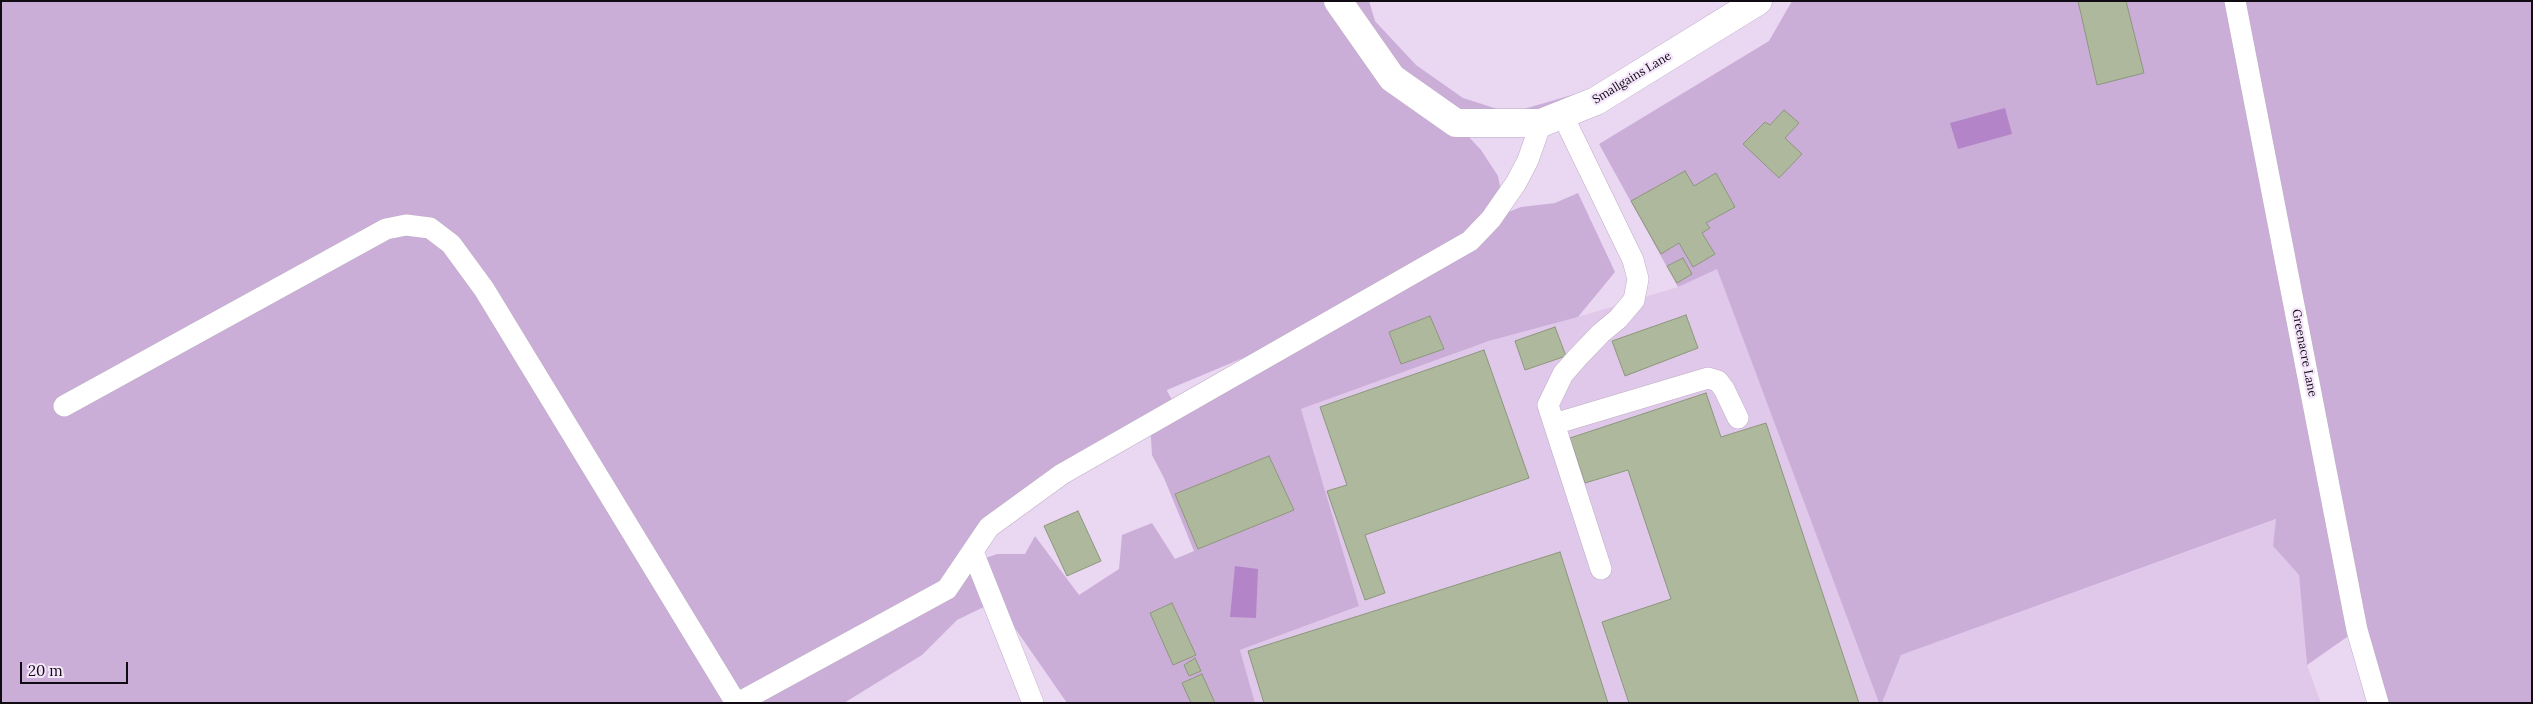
<!DOCTYPE html>
<style>
body{margin:0}
#map{position:relative;width:2533px;height:704px;overflow:hidden;background:#ead7f2;font-family:Lora,serif}
canvas{display:block}
.frame{position:absolute;inset:0;border:2px solid #110b14;pointer-events:none}
.scale{position:absolute;left:20px;top:662px;width:108px;height:22px;box-sizing:border-box;border:2px solid #110b14;border-top:0;padding-left:6px;font-size:15px;line-height:18px;white-space:nowrap;color:#110b14;-webkit-text-stroke:4px #f5e6fb;paint-order:stroke}
</style>
<div id="map">
<canvas width="2533" height="704"></canvas>
<div class="frame"></div>
<div class="scale">20 m</div>
</div>
<script>
const g = document.querySelector('canvas').getContext('2d');
g.lineJoin = 'round';
function fillPath(path, color) {
  g.fillStyle = color;
  g.fill(path, 'evenodd');
}
function shape(rows) {
  const path = new Path2D();
  for (const r of rows) {
    path.moveTo(r[0], r[1]);
    for (let i = 2; i < r.length; i += 2) path.lineTo(r[i], r[i + 1]);
  }
  return path;
}
function trace(path, color, width, dash) {
  g.strokeStyle = color;
  g.lineWidth = width;
  g.lineCap = dash ? 'butt' : 'round';
  g.setLineDash(dash || []);
  g.stroke(path);
}
function label(font, color, halo, rows, align = 'center') {
  g.font = font + ' Lora,serif';
  g.lineWidth = 4.5;
  g.setLineDash([]);
  g.textBaseline = 'middle';
  g.strokeStyle = halo;
  g.fillStyle = color;
  for (const [text, x, y, turn = 0] of rows) {
    g.save();
    g.translate(x, y);
    g.rotate((+turn || 0) * Math.PI / 180);
    g.textAlign = isNaN(turn) ? turn : align;
    if (halo) g.strokeText(text, 0, 0);
    g.fillText(text, 0, 0);
    g.restore();
  }
}
fillPath(shape([
 [1717,268,1879,703,1255,703,1240,650,1359,606,1301,409,1489,341,1578,317,1678,287],
 [2277,519,2273,546,2299,575,2307,665,2321,703,1882,703,1901,655]
]), '#dfc8e9');
fillPath(shape([
 [1,1,1369,1,1375,21,1416,65,1463,98,1510,113,1589,90,1596,101,1457,124,1481,150,1498,176,1503,202,1491,219,1521,207,1555,203,1578,193,1615,272,1578,317,1489,341,1301,409,1359,606,1240,650,1255,703,1067,703,1010,621,994,602,957,620,922,655,844,703,1,703],
 [1312,329,1176,407,1167,391,1167,390],
 [1150,422,1152,455,1164,478,1194,551,1175,559,1152,523,1122,535,1119,569,1079,595,1035,536,1025,554,997,554,977,561,1011,510],
 [1792,1,2532,1,2532,703,2378,703,2357,630,2307,665,2299,575,2273,546,2276,519,1901,655,1882,703,1879,703,1717,269,1678,287,1599,144,1769,41]
]), '#cbaed8');
fillPath(shape([
 [2005,108,2012,134,1958,149,1950,123],
 [1235,566,1258,569,1256,618,1230,617]
]), '#b484c8');
const building = shape([
 [2078,1,2126,1,2144,73,2097,85,2078,1],
 [1784,110,1799,123,1785,138,1802,154,1779,178,1743,144,1765,122,1770,125,1784,110],
 [1685,171,1694,186,1716,173,1735,207,1706,223,1710,228,1702,233,1715,254,1693,267,1679,243,1661,254,1631,201,1685,171],
 [1683,258,1692,274,1677,283,1667,266,1683,258],
 [1686,315,1698,348,1625,376,1612,341,1686,315],
 [1430,316,1444,349,1401,364,1389,332,1430,316],
 [1555,327,1566,356,1525,370,1515,341,1555,327],
 [1484,350,1529,478,1365,535,1385,593,1365,600,1327,491,1347,485,1320,407,1484,350],
 [1706,393,1721,437,1766,423,1859,703,1629,703,1602,622,1671,599,1628,470,1585,483,1570,438,1706,393],
 [1269,456,1294,510,1198,549,1175,494,1269,456],
 [1078,511,1101,561,1067,576,1044,526,1078,511],
 [1560,552,1608,703,1264,703,1248,651,1560,552],
 [1172,603,1196,655,1173,665,1150,613,1172,603],
 [1195,658,1201,671,1189,676,1184,665,1195,658],
 [1202,674,1215,703,1191,703,1182,683,1202,674]
]);
fillPath(building, '#adb89c');
trace(building, '#8d977c', 1);
const service = shape([
 [2235,1,2357,630,2378,703],
 [1562,114,1633,260,1638,279,1634,300,1618,319,1601,333,1577,358,1563,374,1548,405,1601,569],
 [64,406,386,229,406,225,430,228,451,244,484,289,736,703],
 [1554,424,1708,378,1718,381,1724,389,1738,418],
 [973,552,1033,703],
 [738,703,947,589,989,527,1062,474,1470,241,1491,219,1516,183,1528,160,1541,123]
]);
const minor = shape([
 [1338,1,1392,78,1456,123,1541,123,1596,101,1758,1]
]);
trace(service, '#beadc6', 22);
trace(minor, '#beadc6', 29);
trace(service, '#fff', 21);
trace(minor, '#fff', 28);
label('12px', '#110b14', '#f5e6fb', [
 ["Smallgains Lane",1632,78,-31],
 ["Greenacre Lane",2304,353,79]
]);
</script>
